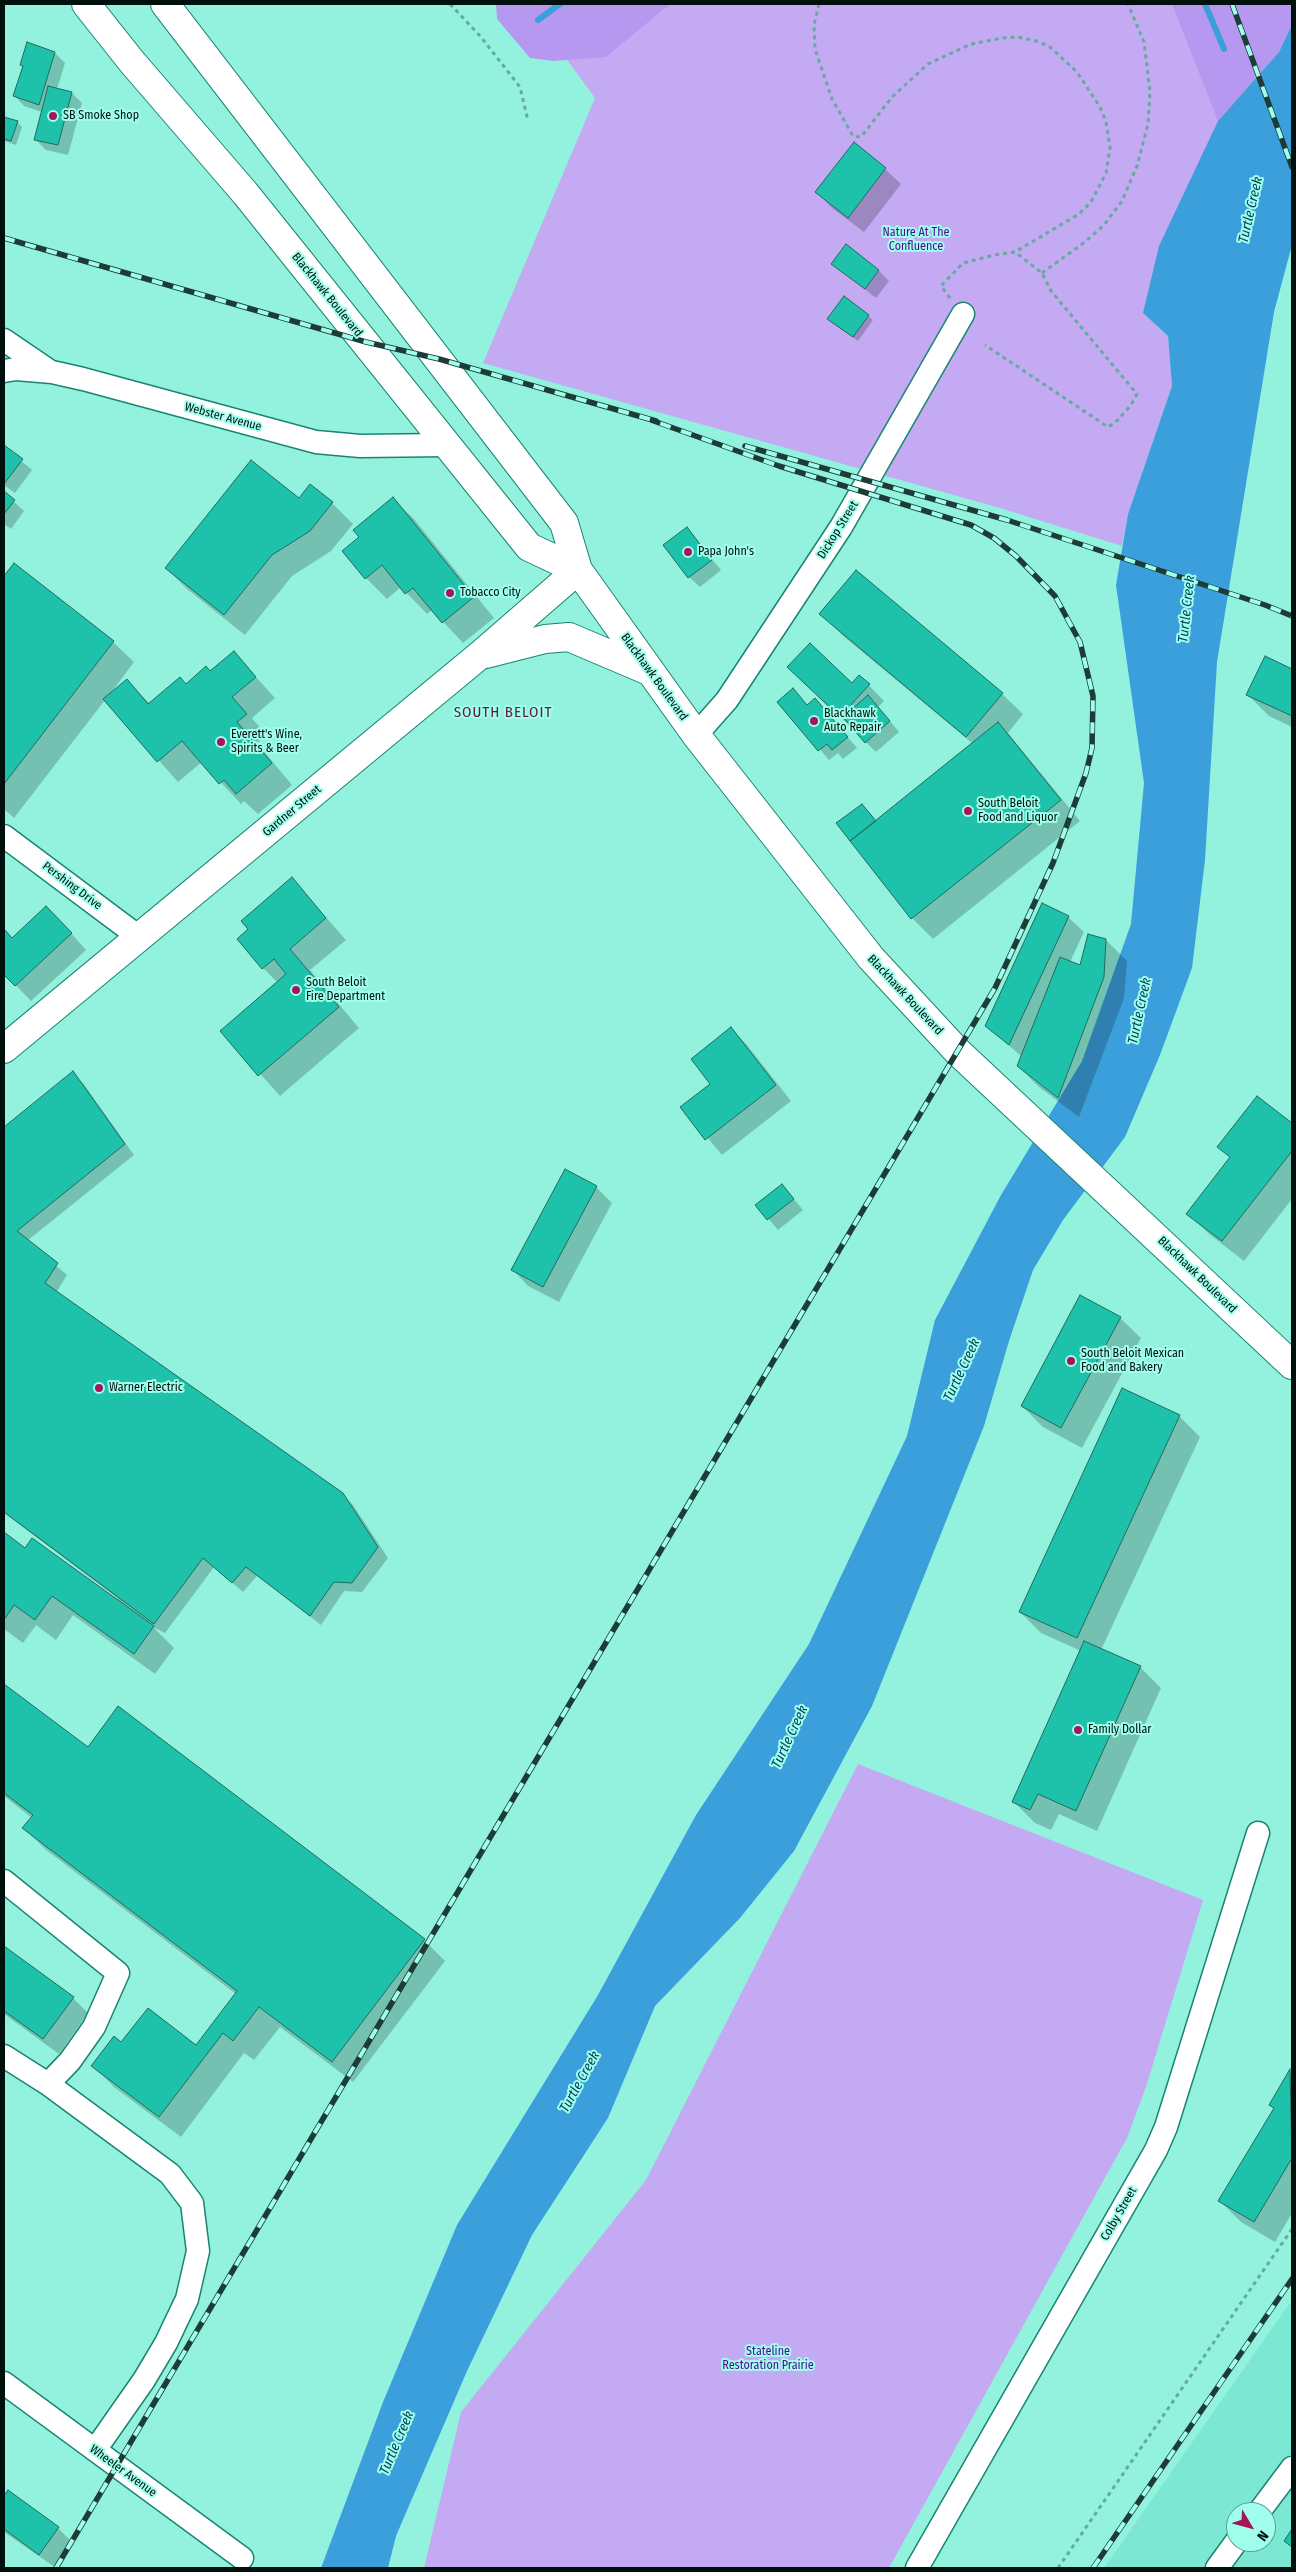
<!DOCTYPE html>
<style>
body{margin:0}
#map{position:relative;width:1296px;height:2572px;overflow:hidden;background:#93f2de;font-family:"Fira Sans Condensed",sans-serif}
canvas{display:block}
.frame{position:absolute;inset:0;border:5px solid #00100d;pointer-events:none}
.north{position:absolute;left:1226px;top:2502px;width:50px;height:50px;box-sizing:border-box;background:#a0ffec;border:1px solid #609f93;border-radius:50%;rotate:127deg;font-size:14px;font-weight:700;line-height:20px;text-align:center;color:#00100d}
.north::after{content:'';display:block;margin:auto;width:18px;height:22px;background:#a41559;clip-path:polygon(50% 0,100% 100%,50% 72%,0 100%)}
</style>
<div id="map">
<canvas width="1296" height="2572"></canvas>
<div class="frame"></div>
<div class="north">N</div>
</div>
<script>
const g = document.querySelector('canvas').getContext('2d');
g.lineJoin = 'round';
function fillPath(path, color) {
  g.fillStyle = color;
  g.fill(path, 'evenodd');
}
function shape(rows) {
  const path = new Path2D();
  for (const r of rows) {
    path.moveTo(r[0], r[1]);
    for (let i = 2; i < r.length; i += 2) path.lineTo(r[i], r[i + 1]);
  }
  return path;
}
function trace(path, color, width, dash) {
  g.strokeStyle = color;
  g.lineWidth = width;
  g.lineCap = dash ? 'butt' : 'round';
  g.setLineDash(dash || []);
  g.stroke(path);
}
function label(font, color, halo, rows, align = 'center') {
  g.font = font + ' "Fira Sans Condensed",sans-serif';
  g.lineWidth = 4;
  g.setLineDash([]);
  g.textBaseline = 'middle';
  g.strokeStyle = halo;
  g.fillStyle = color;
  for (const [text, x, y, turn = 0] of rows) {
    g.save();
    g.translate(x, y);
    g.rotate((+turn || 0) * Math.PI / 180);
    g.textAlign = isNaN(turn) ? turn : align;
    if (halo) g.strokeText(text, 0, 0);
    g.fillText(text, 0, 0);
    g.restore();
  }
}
fillPath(shape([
 [1292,2300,1292,2568,1104,2568],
 [1236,2512,1266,2512,1266,2542,1236,2542]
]), '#7ce7d3');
fillPath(shape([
 [560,4,1292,4,1292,25,1279,52,1218,121,1143,313,1168,336,1172,386,1128,514,1122,546,1000,508,483,363,595,98,538,20],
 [858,1764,1203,1900,1146,2087,1127,2138,889,2568,424,2568,461,2412,646,2180]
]), '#c3aaf2');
fillPath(shape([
 [496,4,670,4,606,57,553,61,530,58,497,19],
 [1172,4,1292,4,1292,25,1279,52,1218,121]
]), '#b798f0');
fillPath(shape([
 [1292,25,1292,245,1274,312,1217,662,1205,860,1192,968,1160,1055,1125,1137,1063,1220,1033,1270,1009,1341,984,1426,872,1706,794,1851,740,1918,655,2006,608,2118,532,2235,467,2371,396,2536,388,2568,321,2568,383,2402,457,2225,598,1995,696,1815,809,1644,907,1436,935,1320,1001,1195,1082,1061,1131,924,1144,783,1116,585,1128,514,1172,386,1168,336,1143,313,1159,246,1218,121,1279,52]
]), '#3b9fdc');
fillPath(shape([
 [55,53,65,63,57,89,72,93,82,103,68,155,46,150,35,139,42,112,24,106,14,95,24,67,21,65],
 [4,118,17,122,22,127,16,145,4,141],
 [885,169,901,184,864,232,832,208,817,192],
 [833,264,879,271,889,281,876,298],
 [868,316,873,320,858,341,834,324],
 [4,446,32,470,15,493,4,485],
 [4,493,24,511,11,529,4,524],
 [393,499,414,519,494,618,463,643,432,610,427,614,401,587,387,599,366,578,361,537],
 [299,500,332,503,353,524,331,551,292,576,245,635,187,589,166,568],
 [686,528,721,570,700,587,689,577],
 [14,565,113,642,134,662,111,693,127,680,150,704,211,672,234,653,275,698,252,718,266,735,257,743,292,785,258,814,244,801,241,804,202,762,178,782,105,700,14,818,4,809,4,578],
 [856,572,1002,694,1023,714,1008,733,1080,821,933,939,912,918,838,824,862,805,876,821,973,744,842,635,821,614],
 [1265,658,1292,670,1292,727,1269,716,1248,695],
 [860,676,884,701,878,707,899,732,876,752,805,682,852,685],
 [793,690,808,706,815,699,857,748,843,759,838,753,829,760,779,702],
 [292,879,346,940,310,970,359,1028,280,1096,222,1031,278,983,263,968,250,929],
 [1068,917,1084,932,1070,962,1081,967,1106,940,1127,961,1124,998,1079,1117,1039,1087,1018,1066,1022,1057,987,1026],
 [62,923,86,950,31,1001,4,973,4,929,13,939],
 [731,1029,747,1045,791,1101,722,1155,682,1107,711,1084],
 [72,1073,83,1083,134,1155,27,1241,67,1275,56,1293,342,1494,353,1505,388,1558,362,1592,344,1591,321,1625,257,1576,243,1592,214,1567,165,1633,153,1627,174,1648,155,1674,73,1615,56,1640,36,1625,23,1643,4,1629,4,1534,26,1550,116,1600,117,1598,4,1513,4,1129],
 [1257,1097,1292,1125,1292,1199,1244,1261,1209,1234,1188,1214,1231,1158,1219,1147],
 [782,1185,803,1210,778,1230,757,1205],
 [596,1187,612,1203,559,1302,528,1286,513,1270],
 [1120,1318,1141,1338,1082,1448,1043,1427,1022,1406],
 [1179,1416,1200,1437,1101,1650,1140,1667,1161,1688,1097,1831,1059,1814,1051,1830,1035,1823,1014,1802,1081,1651,1041,1633,1020,1612],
 [4,1685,88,1749,119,1708,424,1940,445,1961,353,2082,280,2027,254,2060,244,2053,181,2137,114,2087,93,2066,122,2044,196,2046,236,1994,45,1849,24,1828,32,1818,4,1796],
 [4,1947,73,1998,88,2013,59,2054,4,2014],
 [1291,2071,1292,2213,1275,2242,1241,2222,1220,2201,1275,2109,1271,2104],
 [4,2491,58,2528,74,2544,56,2568,4,2532]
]), '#0003');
trace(shape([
 [1205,4,1224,49],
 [538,20,560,4]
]), '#3b9fdc', 6);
const building = shape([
 [27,42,55,52,39,105,13,96,23,66,20,65,27,42],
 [48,86,72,92,58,145,34,140,48,86],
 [4,117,18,121,11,141,4,139,4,117],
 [854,142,886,168,848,218,815,192,854,142],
 [846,244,879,270,865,289,831,264,846,244],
 [844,296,869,315,853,337,827,319,844,296],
 [4,445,23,459,4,484,4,445],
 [251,460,299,498,310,484,333,502,310,531,272,555,224,615,165,568,251,460],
 [4,491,15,500,4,514,4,491],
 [393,497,474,597,442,623,413,588,405,594,382,565,365,579,342,551,359,537,353,530,393,497],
 [687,527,712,560,688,578,663,545,687,527],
 [14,563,114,641,4,784,4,576,14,563],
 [856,570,1003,693,966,737,819,614,856,570],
 [810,643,852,683,859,675,870,684,840,717,787,667,810,643],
 [234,651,256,677,232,697,247,714,237,722,272,763,236,794,224,780,219,784,182,741,157,762,103,699,127,679,148,704,180,677,186,684,206,666,210,671,234,651],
 [1265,656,1292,669,1292,716,1246,695,1265,656],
 [793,688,807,705,815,698,848,737,832,750,827,744,818,751,777,702,793,688],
 [868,695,890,721,865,743,843,717,868,695],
 [998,722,1061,800,911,919,850,841,998,722],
 [862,804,876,821,850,841,836,823,862,804],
 [292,877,326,918,290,949,339,1007,258,1076,220,1031,286,974,274,959,262,969,237,939,248,929,241,921,292,877],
 [1042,903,1069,916,1009,1045,985,1026,1042,903],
 [46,906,72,933,15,986,4,975,4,929,12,938,46,906],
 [1088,934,1106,939,1104,977,1058,1098,1017,1066,1060,957,1080,965,1088,934],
 [731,1027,776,1085,705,1140,680,1107,710,1084,691,1059,731,1027],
 [73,1071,125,1144,17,1231,58,1263,45,1283,343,1493,378,1547,352,1583,334,1582,310,1616,246,1567,232,1583,203,1558,154,1624,4,1512,4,1127,73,1071],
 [1257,1096,1292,1123,1292,1151,1222,1241,1186,1214,1230,1157,1217,1147,1257,1096],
 [565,1169,597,1186,543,1287,511,1270,565,1169],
 [782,1184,794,1199,767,1220,755,1205,782,1184],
 [1080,1295,1121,1317,1061,1428,1021,1406,1080,1295],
 [1122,1388,1180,1415,1077,1638,1019,1612,1122,1388],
 [4,1532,25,1548,32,1538,154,1626,134,1654,52,1596,35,1620,14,1605,4,1620,4,1532],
 [1084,1641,1141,1666,1076,1811,1038,1794,1030,1810,1012,1802,1084,1641],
 [4,1684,88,1747,118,1706,425,1939,332,2062,259,2007,233,2041,223,2033,159,2117,91,2066,114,2036,121,2042,148,2008,196,2045,237,1991,22,1828,33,1815,4,1793,4,1684],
 [4,1946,74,1997,43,2039,4,2011,4,1946],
 [1290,2069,1292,2158,1254,2222,1218,2201,1274,2108,1269,2105,1290,2069],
 [8,2490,59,2527,39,2555,4,2529,4,2496,8,2490],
 [1292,2529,1292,2547,1284,2541,1292,2529]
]);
fillPath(building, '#1ec1a9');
trace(building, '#1f6b5e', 1);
const minor = shape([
 [4,340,51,372],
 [4,371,16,369,52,372,83,379,316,442,360,446,446,445],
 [696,735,727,700,841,527,963,314],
 [4,836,139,937],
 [4,1881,118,1973,94,2027,70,2061,48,2084,4,2056],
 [48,2084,170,2174,192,2203,198,2251,187,2299,166,2343,144,2380,95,2450],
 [4,2383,242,2558],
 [1259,2512,1292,2468],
 [917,2568,1156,2150,1166,2127,1258,1833],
 [1217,2568,1236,2542]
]);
const major = shape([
 [86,4,132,62,245,193,529,547,578,570],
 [165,4,564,523,578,570,696,735,871,958,958,1052,1292,1365],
 [486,654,545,639,569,637,649,671],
 [4,1049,480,655,578,570]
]);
trace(minor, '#198474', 25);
trace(major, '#198474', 30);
trace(shape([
 [450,4,481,37,520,87,528,121],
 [819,4,814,25,815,49,832,99,853,136,861,137,892,97,928,64,971,44,1003,38,1018,37,1036,41,1050,47,1077,72,1100,107,1106,122,1110,148,1106,173,1091,202,1079,214,1015,252],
 [1042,273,1085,242,1104,225,1122,201,1137,166,1148,124,1150,92,1144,42,1128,4],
 [950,298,941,286,963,263,994,255,1015,252,1042,273,1051,291,1137,394,1131,405,1115,423,1108,427,985,345],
 [1058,2568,1292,2229]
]), '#65ab9d', 3, [4, 4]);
trace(minor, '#fff', 22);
trace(major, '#fff', 28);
const rail = shape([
 [1232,4,1292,167],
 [4,238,366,342,439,359,656,421],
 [745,446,1007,520,1265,605,1292,616],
 [56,2568,995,988,1053,863,1086,773,1092,748,1093,696,1080,642,1055,596,1016,556,994,538,971,525,779,466,651,420],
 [1093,2568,1292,2279]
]);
trace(rail, '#1d3c36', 5.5);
trace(rail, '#a0ffec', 4, [11]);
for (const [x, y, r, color] of [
 [53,116,5,"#a41559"],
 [688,552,5,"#a41559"],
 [450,593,5,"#a41559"],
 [814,721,5,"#a41559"],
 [221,742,5,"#a41559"],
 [968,811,5,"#a41559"],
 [296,990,5,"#a41559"],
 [1071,1361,5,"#a41559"],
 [99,1388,5,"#a41559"],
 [1078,1730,5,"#a41559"]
]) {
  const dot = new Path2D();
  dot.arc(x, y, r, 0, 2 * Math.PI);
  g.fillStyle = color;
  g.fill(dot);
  trace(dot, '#a0ffec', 2);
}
label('12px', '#00100d', '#a0ffec', [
 ["SB Smoke Shop",63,116],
 ["Papa John's",698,552],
 ["Tobacco City",460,593],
 ["Blackhawk",824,714],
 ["Auto Repair",824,728],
 ["Everett's Wine,",231,735],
 ["Spirits & Beer",231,749],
 ["South Beloit",978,804],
 ["Food and Liquor",978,818],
 ["South Beloit",306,983],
 ["Fire Department",306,997],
 ["South Beloit Mexican",1081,1354],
 ["Food and Bakery",1081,1368],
 ["Warner Electric",109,1388],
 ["Family Dollar",1088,1730]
], 'left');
label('12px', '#520992', '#a0ffec', [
 ["Nature At The",916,233],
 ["Confluence",916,247],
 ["Stateline",768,2352],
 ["Restoration Prairie",768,2366]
]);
label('12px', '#00100d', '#a0ffec', [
 ["Blackhawk Boulevard",327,295,51],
 ["Webster Avenue",223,417,15],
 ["Dickop Street",838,530,-58],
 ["Blackhawk Boulevard",654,677,54],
 ["Gardner Street",292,811,-40],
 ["Pershing Drive",72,886,37],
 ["Blackhawk Boulevard",905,995,47],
 ["Blackhawk Boulevard",1197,1275,44],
 ["Colby Street",1119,2214,-60],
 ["Wheeler Avenue",123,2471,36]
]);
label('italic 14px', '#023c5a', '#a0ffec', [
 ["Turtle Creek",1251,210,-77],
 ["Turtle Creek",1187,609,-84],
 ["Turtle Creek",1140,1011,-78],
 ["Turtle Creek",962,1370,-65],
 ["Turtle Creek",790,1737,-65],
 ["Turtle Creek",580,2082,-61],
 ["Turtle Creek",397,2443,-67]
]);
g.letterSpacing = '1px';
label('15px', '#5e1c36', '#a0ffec', [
 ["SOUTH BELOIT",503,713]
]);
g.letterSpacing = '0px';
</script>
